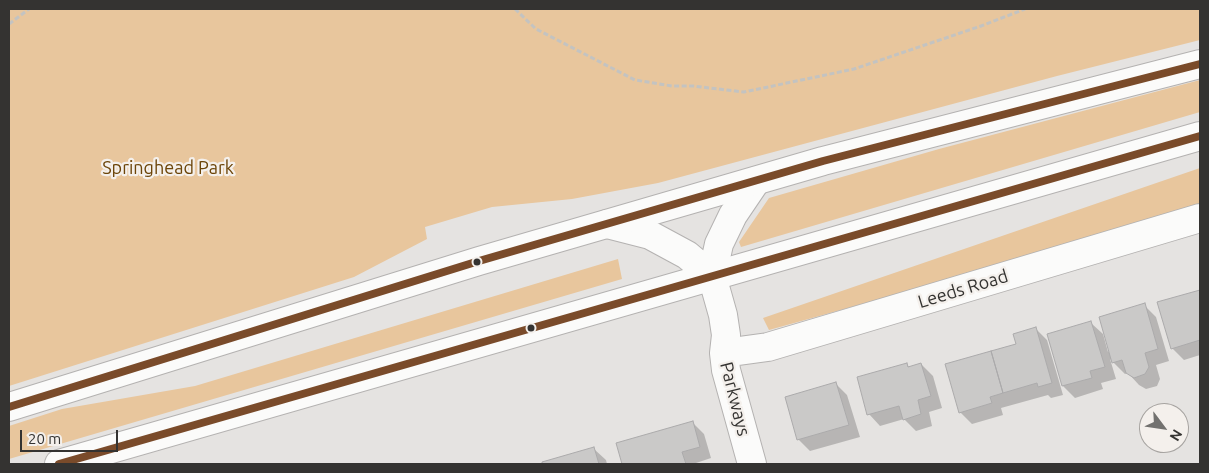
<!DOCTYPE html>
<style>
body{margin:0}
#map{position:relative;width:1209px;height:473px;overflow:hidden;background:#e5e3e1;font-family:Ubuntu,sans-serif}
canvas{display:block}
.frame{position:absolute;inset:0;border:10px solid #343331;pointer-events:none}
.north{position:absolute;left:1139px;top:403px;width:50px;height:50px;box-sizing:border-box;background:#f4f0ec;border:1px solid #a7a4a1;border-radius:50%;rotate:121deg;font-size:14px;font-weight:700;line-height:20px;text-align:center;color:#343331}
.north::after{content:'';display:block;margin:auto;width:18px;height:22px;background:#72716f;clip-path:polygon(50% 0,100% 100%,50% 72%,0 100%)}
.scale{position:absolute;left:20px;top:430px;width:98px;height:22px;box-sizing:border-box;border:2px solid #343331;border-top:0;padding-left:6px;font-size:15px;line-height:18px;white-space:nowrap;color:#343331;-webkit-text-stroke:4px #f4f0ec;paint-order:stroke}
</style>
<div id="map">
<canvas width="1209" height="473"></canvas>
<div class="frame"></div>
<div class="north">N</div>
<div class="scale">20 m</div>
</div>
<script>
const g = document.querySelector('canvas').getContext('2d');
g.lineJoin = 'round';
function fillPath(path, color) {
  g.fillStyle = color;
  g.fill(path, 'evenodd');
}
function shape(rows) {
  const path = new Path2D();
  for (const r of rows) {
    path.moveTo(r[0], r[1]);
    for (let i = 2; i < r.length; i += 2) path.lineTo(r[i], r[i + 1]);
  }
  return path;
}
function trace(path, color, width, dash) {
  g.strokeStyle = color;
  g.lineWidth = width;
  g.lineCap = dash ? 'butt' : 'round';
  g.setLineDash(dash || []);
  g.stroke(path);
}
function label(font, color, halo, rows, align = 'center') {
  g.font = font + ' Ubuntu,sans-serif';
  g.lineWidth = 4.5;
  g.setLineDash([]);
  g.textBaseline = 'middle';
  g.strokeStyle = halo;
  g.fillStyle = color;
  for (const [text, x, y, turn = 0] of rows) {
    g.save();
    g.translate(x, y);
    g.rotate((+turn || 0) * Math.PI / 180);
    g.textAlign = isNaN(turn) ? turn : align;
    if (halo) g.strokeText(text, 0, 0);
    g.fillText(text, 0, 0);
    g.restore();
  }
}
fillPath(shape([
 [9,9,1200,9,1200,40,1057,76,658,183,572,199,492,207,425,227,427,239,354,277,9,386],
 [1200,80,1200,112,741,247,739,242,769,198,939,149],
 [1200,168,1200,206,970,274,769,330,763,318],
 [618,259,622,279,9,459,9,426,62,409,195,386]
]), '#e8c69d');
fillPath(shape([
 [1200,291,1200,355,1184,360,1172,348],
 [1144,305,1156,317,1169,361,1156,365,1160,379,1157,386,1146,389,1139,385,1128,373,1125,374,1110,359,1116,379,1101,383,1103,389,1075,398,1063,386,1048,335,1091,323,1103,334,1108,352,1110,351],
 [1036,329,1047,340,1063,395,1051,398,1048,395,1001,408,1003,415,972,424,960,412,1017,345],
 [906,364,910,368,921,364,933,376,942,408,929,412,932,426,916,431,904,419,880,426,869,414],
 [836,384,847,395,860,437,810,451,798,439],
 [693,423,704,434,711,458,693,464,624,464,618,444],
 [594,449,606,460,607,464,544,464,543,463]
]), '#0003');
const building = shape([
 [1200,290,1200,340,1171,349,1157,302,1200,290],
 [1145,303,1158,349,1145,353,1149,367,1145,374,1134,378,1126,373,1122,360,1112,363,1099,317,1145,303],
 [1091,321,1105,367,1090,371,1092,378,1062,386,1047,334,1091,321],
 [1036,327,1052,383,1038,387,1037,383,1003,393,991,351,1016,344,1013,334,1036,327],
 [991,351,1003,393,990,397,992,403,959,413,945,364,991,351],
 [907,363,908,367,921,363,931,396,918,400,921,414,903,420,899,406,867,415,857,377,907,363],
 [836,382,849,425,797,440,785,397,836,382],
 [693,421,700,447,682,452,686,464,622,464,616,443,693,421],
 [594,447,599,464,542,464,542,462,594,447]
]);
fillPath(building, '#cac9c8');
trace(building, '#abaaab', 1);
const street = shape([
 [607,224,650,235,687,255,712,276],
 [712,276,723,315,726,335,724,353,726,370,752,464],
 [712,276,719,244,733,215,756,181],
 [724,353,768,347,1200,218]
]);
const primary = shape([
 [9,407,479,261,823,161,1200,64],
 [59,464,1200,136]
]);
trace(street, '#b4b2b1', 30);
trace(primary, '#b4b2b1', 30);
trace(shape([
 [515,9,536,29,635,80,672,86,693,86,744,92,854,69,981,26,1025,9],
 [9,24,29,9]
]), '#c3c3c1', 3, [5, 2.5]);
trace(street, '#fbfbfa', 28);
trace(primary, '#fbfbfa', 28);
trace(shape([
 [9,407,479,261,823,161,1200,64],
 [59,464,1200,136]
]), '#7a4b2a', 8);
for (const [x, y, r, color] of [
 [477,262,4.5,"#343331"],
 [531,328,4.5,"#343331"]
]) {
  const dot = new Path2D();
  dot.arc(x, y, r, 0, 2 * Math.PI);
  g.fillStyle = color;
  g.fill(dot);
  trace(dot, '#f4f0ec', 2);
}
label('18px', '#6c4509', '#f4f0ec', [
 ["Springhead Park",168,168]
]);
label('18px', '#343331', '#f4f0ec', [
 ["Leeds Road",963,289,-17],
 ["Parkways",735,399,76]
]);
</script>
